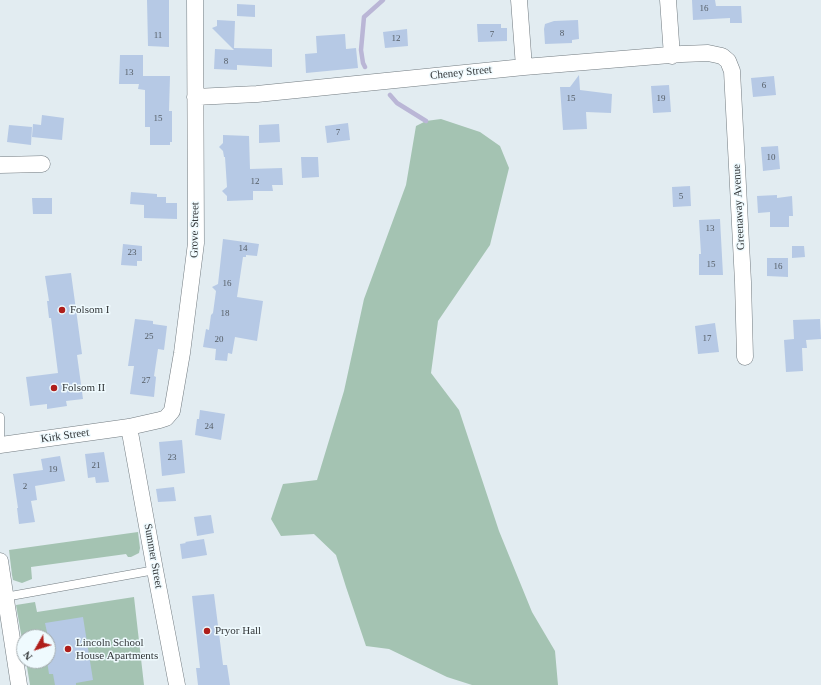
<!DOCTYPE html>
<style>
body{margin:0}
#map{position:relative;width:821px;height:685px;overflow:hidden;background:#e2ecf1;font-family:"Times New Roman",serif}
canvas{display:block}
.north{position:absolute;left:16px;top:629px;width:40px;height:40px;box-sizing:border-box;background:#effafe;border:1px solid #a4acaf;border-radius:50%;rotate:231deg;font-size:11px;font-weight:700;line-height:16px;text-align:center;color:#333739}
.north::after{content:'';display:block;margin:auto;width:14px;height:18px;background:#af1e1b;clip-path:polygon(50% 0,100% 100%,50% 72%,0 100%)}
</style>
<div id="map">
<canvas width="821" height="685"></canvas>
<div class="north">N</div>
</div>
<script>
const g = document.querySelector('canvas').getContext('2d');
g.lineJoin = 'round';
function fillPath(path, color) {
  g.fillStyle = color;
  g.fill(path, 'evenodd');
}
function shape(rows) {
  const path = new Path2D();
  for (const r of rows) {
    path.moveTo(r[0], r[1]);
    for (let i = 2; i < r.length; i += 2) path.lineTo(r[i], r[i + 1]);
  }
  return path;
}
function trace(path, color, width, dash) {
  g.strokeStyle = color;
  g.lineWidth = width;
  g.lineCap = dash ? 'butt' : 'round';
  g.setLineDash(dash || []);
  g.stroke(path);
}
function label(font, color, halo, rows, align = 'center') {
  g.font = font + ' "Times New Roman",serif';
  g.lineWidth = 3;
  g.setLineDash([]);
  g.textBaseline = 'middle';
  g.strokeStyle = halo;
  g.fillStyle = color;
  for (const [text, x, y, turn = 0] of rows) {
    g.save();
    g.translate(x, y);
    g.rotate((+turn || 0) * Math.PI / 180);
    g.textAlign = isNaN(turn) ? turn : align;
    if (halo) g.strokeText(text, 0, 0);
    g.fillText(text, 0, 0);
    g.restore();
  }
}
fillPath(shape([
 [441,119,480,132,500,146,509,168,490,245,438,321,431,373,459,410,499,531,532,612,555,651,558,685,472,685,447,677,389,649,366,646,346,587,336,555,314,534,281,536,271,519,283,484,317,480,344,391,364,299,406,185,416,126,426,121],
 [138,532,140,548,139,553,131,557,128,557,126,554,31,567,32,579,22,583,13,580,12,575,9,550],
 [134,597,144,685,30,685,26,661,48,661,48,637,24,637,24,651,16,605,35,602,37,612]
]), '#a4c3b2');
trace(shape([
 [365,67,363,63,361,50,364,17,383,0],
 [390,95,397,103,426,121]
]), '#bab6d6', 4.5);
fillPath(shape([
 [147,0,169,0,169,47,148,46],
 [692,0,715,0,716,6,741,6,742,23,730,23,730,18,693,20],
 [237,4,255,5,255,17,237,16],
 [217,20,235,21,234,48,272,49,272,67,237,65,237,70,214,69,215,49,234,50,212,28,217,26],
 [578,20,579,39,572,40,572,43,545,44,544,29,545,24,554,21],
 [477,24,501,24,501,28,507,28,507,41,478,42],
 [407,29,408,46,385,48,383,32],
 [345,34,346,49,356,48,358,68,306,73,305,54,317,53,316,36],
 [120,55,143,55,143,76,170,76,169,111,172,111,172,142,170,142,170,145,150,145,150,127,145,127,145,90,138,89,139,84,119,84],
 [579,75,580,90,612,94,611,113,586,112,587,129,563,130,560,87,570,87],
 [774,76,776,95,753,97,751,78],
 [669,85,671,112,653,113,651,86],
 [42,115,64,118,62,140,32,137,33,124,41,125],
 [348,123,350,140,327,143,325,126],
 [279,124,280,142,259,143,259,125],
 [9,125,32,127,31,145,7,142],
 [223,135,249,136,250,169,282,168,283,185,272,185,273,191,253,191,253,200,227,201,227,196,222,191,227,187,225,157,224,157,223,151,219,147,223,143],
 [778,146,780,169,763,171,761,147],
 [301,157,318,157,319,177,302,178],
 [690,186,691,206,673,207,672,187],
 [131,192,157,194,157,197,166,197,166,203,177,203,177,219,144,218,144,205,130,204],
 [777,195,777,198,792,196,793,216,789,216,789,227,770,227,770,212,758,213,757,196],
 [32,198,52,198,52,214,33,214],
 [720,219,723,275,699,275,699,254,701,254,699,220],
 [223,239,259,244,257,256,246,255,246,257,243,257,237,297,263,301,257,341,235,337,232,354,228,353,227,361,215,360,216,349,203,347,206,329,209,330,211,315,213,313,216,291,212,287,218,284],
 [123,244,142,246,142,261,137,261,137,266,121,265],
 [792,246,804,246,805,257,792,258],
 [767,258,788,258,788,277,767,276],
 [71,273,82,354,77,355,83,399,66,401,67,406,47,409,47,404,30,406,26,377,58,373,51,318,49,318,47,301,49,301,45,276],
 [135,319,153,321,153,324,167,326,164,350,158,349,154,376,156,377,154,397,130,394,134,366,128,366],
 [820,319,821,339,806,340,807,348,802,348,803,371,786,372,784,340,794,339,793,320],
 [715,323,719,352,698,354,695,326],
 [200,410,225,414,221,440,195,435,197,419,199,419],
 [182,440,185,473,162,476,159,442],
 [104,452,109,482,96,483,95,477,88,478,85,454],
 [60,456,65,481,35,486,37,500,31,501,35,522,19,524,17,508,18,508,13,474,43,470,41,459],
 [174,487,176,501,158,502,156,489],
 [211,515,214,533,197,536,194,517],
 [204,539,207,555,182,559,180,544,186,543,185,542],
 [214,594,223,665,227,665,230,685,198,685,196,668,200,668,192,596],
 [83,617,93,680,76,683,76,685,55,685,53,674,49,674,47,661,48,661,48,637,45,623]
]), '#b6c9e5');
const lane = shape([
 [0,417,0,445],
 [5,597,155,570]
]);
const street = shape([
 [519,0,524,67],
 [668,0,672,56],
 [195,97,257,94,524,67,682,54,708,53,722,56,728,61,732,71,743,282,745,357],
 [0,165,42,164],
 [129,427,155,570,177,685],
 [0,445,129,427,160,420,166,418,172,411,182,353,196,243,195,0],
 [0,561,19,685]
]);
trace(lane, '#727b80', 9);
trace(street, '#727b80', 17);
trace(lane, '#fff', 8);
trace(street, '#fff', 16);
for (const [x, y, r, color] of [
 [62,310,4,"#af1e1b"],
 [54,388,4,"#af1e1b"],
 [207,631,4,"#af1e1b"],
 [68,649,4,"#af1e1b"]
]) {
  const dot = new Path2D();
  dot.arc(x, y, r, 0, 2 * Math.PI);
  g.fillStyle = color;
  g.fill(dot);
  trace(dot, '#effafe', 1.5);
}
label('9px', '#545c64', null, [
 ["16",704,9],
 ["8",562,34],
 ["7",492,35],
 ["11",158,36],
 ["12",396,39],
 ["8",226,62],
 ["13",129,73],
 ["6",764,86],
 ["15",571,99],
 ["19",661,99],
 ["15",158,119],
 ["7",338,133],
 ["10",771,158],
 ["12",255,182],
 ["5",681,197],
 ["13",710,229],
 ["14",243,249],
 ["23",132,253],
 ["15",711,265],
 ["16",778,267],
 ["16",227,284],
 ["18",225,314],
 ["25",149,337],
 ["17",707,339],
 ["20",219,340],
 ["27",146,381],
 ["24",209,427],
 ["23",172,458],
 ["21",96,466],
 ["19",53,470],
 ["2",25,487]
]);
label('11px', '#333739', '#effafe', [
 ["Cheney Street",461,73,-6],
 ["Greenaway Avenue",739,207,-93],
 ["Grove Street",195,230,-89],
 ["Kirk Street",65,436,-8],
 ["Summer Street",153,556,80]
]);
label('11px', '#333739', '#effafe', [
 ["Folsom I",70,310],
 ["Folsom II",62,388],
 ["Pryor Hall",215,631],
 ["Lincoln School",76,643],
 ["House Apartments",76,656]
], 'left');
</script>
